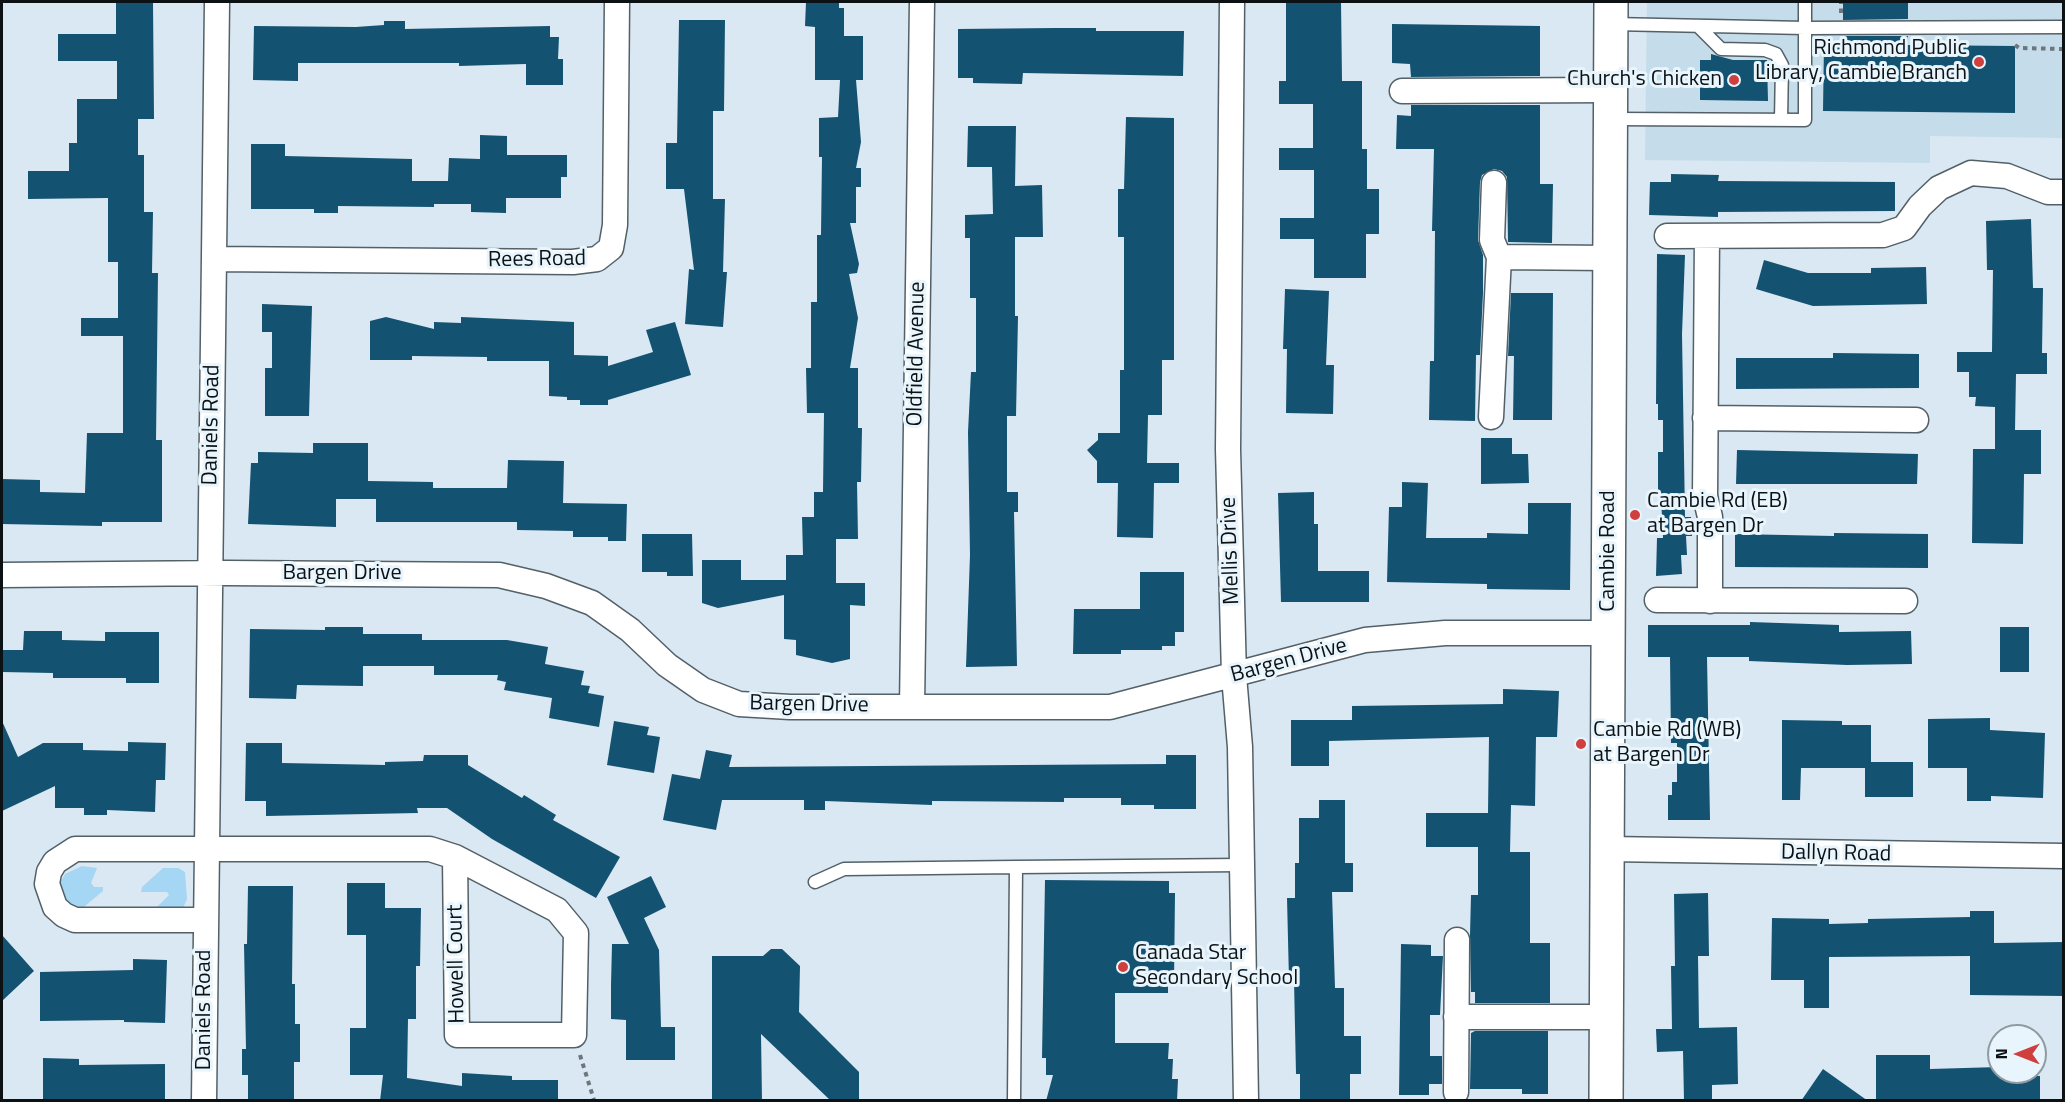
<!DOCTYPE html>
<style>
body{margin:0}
#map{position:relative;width:2065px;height:1102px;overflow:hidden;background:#d9e8f2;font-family:"Titillium Web",sans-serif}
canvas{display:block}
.frame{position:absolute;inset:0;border:3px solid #0c1114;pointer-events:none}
.north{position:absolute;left:1987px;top:1024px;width:60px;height:60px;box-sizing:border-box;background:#e8f5fd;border:2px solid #909aa0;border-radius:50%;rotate:270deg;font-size:16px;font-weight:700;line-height:24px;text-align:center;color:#0c1114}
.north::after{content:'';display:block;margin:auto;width:21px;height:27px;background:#ce3f3e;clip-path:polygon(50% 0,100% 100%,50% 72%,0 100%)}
</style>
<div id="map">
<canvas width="2065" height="1102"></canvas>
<div class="frame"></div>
<div class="north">N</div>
</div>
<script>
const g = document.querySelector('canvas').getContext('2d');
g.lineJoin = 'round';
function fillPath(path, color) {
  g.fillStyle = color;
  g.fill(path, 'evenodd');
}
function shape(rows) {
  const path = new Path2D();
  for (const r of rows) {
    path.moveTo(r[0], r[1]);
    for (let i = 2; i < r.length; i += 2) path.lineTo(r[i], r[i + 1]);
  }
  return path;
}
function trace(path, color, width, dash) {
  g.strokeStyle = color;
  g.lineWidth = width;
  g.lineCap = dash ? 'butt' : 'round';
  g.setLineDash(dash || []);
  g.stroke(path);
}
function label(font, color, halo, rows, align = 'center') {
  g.font = font + ' "Titillium Web",sans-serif';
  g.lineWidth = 6;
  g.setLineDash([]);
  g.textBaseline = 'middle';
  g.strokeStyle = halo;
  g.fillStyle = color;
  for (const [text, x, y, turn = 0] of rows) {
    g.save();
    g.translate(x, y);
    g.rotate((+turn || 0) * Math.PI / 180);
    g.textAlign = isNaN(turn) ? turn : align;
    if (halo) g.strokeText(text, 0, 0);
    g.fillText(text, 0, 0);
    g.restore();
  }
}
fillPath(shape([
 [1647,2,2063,2,2063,138,1930,136,1930,163,1645,160]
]), '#c5dcea');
fillPath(shape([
 [82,866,97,868,91,883,94,887,103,887,103,891,79,911,75,911,60,894,60,883,65,874],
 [163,868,178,868,185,872,187,899,183,908,156,908,169,895,167,892,141,892,142,887]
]), '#a5d6f4');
fillPath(shape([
 [806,2,839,2,839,8,844,8,844,36,863,36,863,80,856,80,861,142,856,168,861,168,861,187,856,187,856,223,850,223,859,264,857,273,849,274,858,318,850,368,858,368,858,428,862,428,861,482,857,482,858,539,836,539,836,583,865,583,865,606,850,605,850,659,832,663,796,655,796,640,784,639,784,595,718,608,702,603,702,560,741,560,741,580,786,580,786,555,803,555,802,517,814,517,814,492,823,492,824,413,807,413,806,368,811,368,811,302,817,302,817,235,821,235,822,157,819,157,819,118,838,117,840,80,815,80,815,27,805,26],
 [1286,2,1341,2,1342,81,1362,81,1362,149,1367,149,1367,189,1379,189,1379,234,1366,234,1366,278,1314,278,1314,239,1280,239,1280,218,1314,218,1314,170,1279,170,1279,148,1313,148,1313,104,1279,104,1279,81,1286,81],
 [1843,2,1908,2,1908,19,1843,20],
 [116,3,153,3,154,119,138,119,138,155,144,155,144,212,153,212,152,273,158,273,156,440,162,440,162,522,102,522,102,526,2,524,2,479,40,480,40,492,85,493,87,433,123,433,123,336,81,336,81,318,118,318,118,262,108,262,108,198,28,199,28,171,69,171,69,143,77,143,77,99,117,99,117,61,58,61,58,34,116,34],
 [679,20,725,20,724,111,713,111,713,199,725,199,723,272,727,272,723,327,685,324,689,269,694,270,684,189,666,189,666,143,677,143],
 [384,21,405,21,405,29,550,26,550,37,559,37,558,59,563,59,563,85,526,85,526,64,459,66,459,63,298,63,298,81,253,80,254,26,356,27,384,25],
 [1392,24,1540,26,1540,76,1411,77,1410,64,1392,63],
 [1055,28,1096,28,1096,31,1184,31,1183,76,1023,73,1022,84,973,83,973,78,958,78,958,29],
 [1842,36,1908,36,1907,45,2015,46,2015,113,1823,111,1824,44,1842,45],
 [1711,54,1733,60,1767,60,1768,101,1700,100,1700,60,1711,60],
 [1411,105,1540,105,1540,184,1553,184,1552,243,1508,242,1507,177,1502,171,1494,169,1482,175,1480,182,1478,240,1483,255,1483,293,1480,355,1476,355,1475,421,1429,420,1430,361,1434,361,1435,231,1432,231,1434,149,1396,149,1397,115,1411,116],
 [1126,117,1174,118,1174,360,1162,360,1162,415,1148,415,1147,463,1179,463,1179,483,1154,483,1153,538,1117,537,1118,483,1097,483,1097,461,1087,450,1098,440,1098,433,1120,433,1120,370,1124,370,1124,237,1118,237,1118,189,1124,189],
 [968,126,1016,126,1015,186,1042,185,1043,237,1015,237,1015,316,1018,316,1016,416,1007,416,1007,492,1018,492,1018,512,1014,512,1017,666,966,667,970,555,968,432,971,372,976,372,976,298,970,298,970,238,965,238,965,215,993,214,992,167,967,167],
 [480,135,507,136,507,155,567,155,567,177,561,177,561,198,506,198,506,213,471,212,471,204,434,204,434,207,338,206,338,213,314,213,314,209,251,209,251,144,285,144,285,156,412,159,412,181,448,181,449,158,480,159],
 [1671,174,1719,175,1718,181,1895,182,1895,211,1718,212,1718,217,1649,215,1650,182,1671,182],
 [2031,219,2033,288,2043,288,2042,353,2047,353,2047,374,2016,374,2015,430,2041,430,2041,474,2024,474,2023,544,1972,543,1973,449,1995,449,1995,407,1975,406,1976,397,1969,397,1969,372,1957,372,1957,352,1992,352,1993,270,1987,270,1986,221],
 [1657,254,1685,255,1682,334,1685,517,1691,517,1692,536,1686,536,1687,555,1681,555,1682,574,1656,576,1657,538,1663,538,1661,496,1658,496,1658,452,1663,452,1663,420,1658,420,1658,404,1656,404],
 [1764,260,1808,273,1871,273,1871,268,1926,267,1927,304,1813,306,1756,289],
 [1285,289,1329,291,1326,365,1334,365,1333,414,1286,413,1287,349,1283,349],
 [1511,293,1553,293,1552,420,1513,420,1514,356,1508,356],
 [262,304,312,306,309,416,265,416,265,368,272,368,272,332,262,332],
 [386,317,434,329,434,322,461,323,461,317,574,322,574,355,608,356,608,366,653,352,646,330,675,322,691,375,608,400,608,405,580,405,580,400,567,400,567,397,549,396,549,361,487,361,487,357,412,356,412,360,370,360,370,321],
 [1833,353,1919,354,1919,388,1736,389,1736,358,1833,358],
 [1481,438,1512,438,1512,454,1528,454,1529,483,1481,484],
 [313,443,368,443,368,481,433,482,433,488,507,488,508,460,564,461,563,503,627,504,626,541,608,541,608,537,573,537,573,531,517,530,517,522,376,522,376,499,336,499,336,527,248,524,251,463,258,463,258,452,313,453],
 [1737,450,1918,454,1917,484,1736,484],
 [1402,482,1428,483,1426,538,1487,538,1487,533,1528,534,1528,503,1571,503,1570,590,1487,589,1487,584,1387,582,1389,507,1402,507],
 [1314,492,1314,524,1318,524,1318,571,1369,571,1369,602,1281,602,1278,493],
 [1834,533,1928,534,1928,568,1735,567,1735,534,1834,536],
 [642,534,692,534,693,576,667,576,667,572,642,572],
 [1140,572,1184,572,1184,632,1175,632,1175,646,1162,646,1162,650,1121,650,1121,654,1073,654,1074,609,1140,609],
 [1750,622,1839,625,1839,632,1911,631,1912,664,1847,665,1749,661,1749,657,1707,657,1710,820,1668,820,1668,795,1672,795,1672,782,1677,782,1677,743,1671,743,1670,657,1648,657,1648,625,1750,625],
 [325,627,363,627,363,634,422,634,422,640,507,640,548,647,545,664,584,671,581,685,590,686,588,693,604,696,599,727,549,718,552,698,504,690,506,682,497,680,498,675,434,675,434,666,363,666,363,686,297,685,296,699,249,698,250,629,325,630],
 [2000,627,2029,627,2029,672,2000,672],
 [24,631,62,631,62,640,105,641,105,632,159,632,159,683,126,683,126,678,53,678,53,673,2,672,2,650,23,650],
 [1503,689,1559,691,1557,737,1536,737,1535,806,1511,805,1510,852,1530,852,1530,943,1550,943,1550,1003,1475,1003,1475,992,1471,992,1470,935,1471,895,1478,895,1478,847,1426,847,1426,813,1488,813,1489,737,1329,741,1329,766,1291,766,1291,720,1352,720,1352,706,1503,704],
 [1990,718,1990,730,2045,733,2043,798,1991,796,1991,801,1967,801,1967,768,1928,768,1928,719],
 [1782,720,1842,721,1842,725,1871,725,1871,762,1913,762,1913,797,1865,797,1865,768,1801,768,1800,800,1782,800],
 [2,721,18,757,43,743,83,743,83,750,128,751,128,742,166,743,165,780,156,780,155,812,107,810,107,815,84,815,84,808,55,808,55,786,2,811],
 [614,721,649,727,647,735,660,737,654,773,607,765],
 [246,743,282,743,282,763,385,765,385,762,423,761,424,755,468,755,468,765,522,798,524,795,556,815,553,820,620,857,596,898,492,839,447,808,417,808,418,813,266,816,266,801,245,801],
 [706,750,732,755,729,767,1166,764,1166,755,1196,755,1196,809,1154,809,1154,805,1121,805,1121,798,1064,798,1064,802,932,801,932,805,825,801,825,810,804,810,804,800,722,800,716,830,663,820,672,774,700,779],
 [1319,800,1345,800,1345,863,1353,863,1353,892,1332,892,1335,988,1344,988,1344,1036,1361,1036,1361,1074,1350,1074,1350,1101,1300,1101,1300,1074,1296,1074,1294,980,1289,980,1287,898,1295,898,1295,863,1299,863,1299,818,1319,818],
 [651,876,666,907,644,918,659,950,661,1027,675,1027,675,1060,626,1060,626,1020,611,1019,611,985,612,944,629,944,607,897],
 [1045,880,1169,881,1169,893,1175,893,1174,983,1168,983,1168,993,1115,993,1115,1043,1169,1043,1168,1059,1173,1059,1172,1079,1178,1079,1177,1101,1046,1101,1053,1075,1046,1075,1046,1058,1042,1058],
 [347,883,385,883,385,908,421,908,420,966,416,966,416,1019,408,1019,407,1078,462,1086,462,1073,512,1076,512,1080,558,1080,558,1101,380,1101,383,1075,350,1075,350,1028,366,1028,366,935,347,935],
 [248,886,293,886,292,984,295,984,295,1024,300,1024,300,1062,294,1062,294,1101,248,1101,248,1075,242,1075,242,1049,246,1049,244,944,247,944],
 [1708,893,1709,956,1698,956,1699,1028,1737,1027,1738,1084,1712,1085,1712,1101,1684,1101,1683,1051,1657,1052,1656,1029,1672,1029,1671,966,1675,966,1674,894],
 [1970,911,1994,911,1994,943,2064,942,2064,996,1970,995,1970,956,1829,957,1829,1008,1804,1008,1804,980,1771,980,1772,918,1829,919,1829,924,1868,923,1868,919,1970,917],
 [2,935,34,971,2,1001],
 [1401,944,1431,945,1431,956,1443,956,1440,1015,1430,1015,1430,1056,1442,1056,1442,1084,1429,1084,1429,1095,1399,1095],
 [771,949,782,949,800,966,799,1012,859,1072,859,1101,831,1101,761,1034,762,1101,712,1101,712,956,763,956],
 [133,959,167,960,165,1023,124,1022,124,1020,40,1021,40,972,133,970],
 [1475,1031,1548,1031,1548,1094,1522,1094,1522,1089,1470,1089,1471,1033],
 [1876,1055,1930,1055,1930,1069,1999,1067,2001,1075,2040,1076,2040,1101,1876,1100],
 [43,1058,79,1059,79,1065,165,1064,165,1101,43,1101],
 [1823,1069,1868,1101,1801,1101]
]), '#135271');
const lane = shape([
 [1612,24,1805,28,2064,27],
 [1698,26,1721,49,1765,50,1776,54,1782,65,1781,120],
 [1613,119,1805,120,1805,2],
 [815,882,844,869,1016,867],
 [1014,1100,1016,867,1242,865]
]);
const street = shape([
 [1232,2,1228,449,1234,676,1240,747,1246,1100],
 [1402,91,1611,90],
 [1494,183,1492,240,1499,257],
 [1667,236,1883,235,1904,228,1920,206,1939,188,1971,173,2007,176,2048,192,2064,192],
 [1707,236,1705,496,1710,517,1710,601],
 [214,259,573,262,597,259,611,248,615,225,617,2],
 [1491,417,1499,257,1609,258],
 [1705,418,1916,420],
 [2,575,226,573,499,575,546,586,592,603,630,630,667,665,703,690,739,704,790,707,1110,707,1365,640,1445,633,1608,633],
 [1657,600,1905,601],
 [912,707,922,2],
 [1608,849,2064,856],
 [205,920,75,920,64,915,55,907,47,884,49,872,55,862,75,849,430,849,455,857,557,910,576,933,574,1035,457,1035,455,857],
 [1456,1017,1606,1017],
 [1456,1092,1457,940],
 [204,1100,217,2]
]);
const secondary = shape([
 [1606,1100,1611,2]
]);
trace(lane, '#536068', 15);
trace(street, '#536068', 27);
trace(secondary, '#536068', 36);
trace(shape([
 [1841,13,1841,2],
 [2015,45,2019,48,2064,49],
 [580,1055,594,1100]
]), '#6d767d', 4, [4.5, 4.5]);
trace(lane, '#fff', 12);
trace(street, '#fff', 24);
trace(secondary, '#fff', 33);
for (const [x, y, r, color] of [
 [1979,62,6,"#ce3f3e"],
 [1734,80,6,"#ce3f3e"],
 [1635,515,6,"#ce3f3e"],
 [1581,744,6,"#ce3f3e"],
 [1123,967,6,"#ce3f3e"]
]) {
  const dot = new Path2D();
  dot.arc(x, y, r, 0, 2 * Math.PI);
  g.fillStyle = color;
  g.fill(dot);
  trace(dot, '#e8f5fd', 2);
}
label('22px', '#0c1114', '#e8f5fd', [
 ["Richmond Public",1967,49,"right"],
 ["Library, Cambie Branch",1967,74,"right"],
 ["Church's Chicken",1722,80,"right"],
 ["Cambie Rd (EB)",1647,502],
 ["at Bargen Dr",1647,527],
 ["Cambie Rd (WB)",1593,731],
 ["at Bargen Dr",1593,756],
 ["Canada Star",1135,954],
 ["Secondary School",1135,979]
], 'left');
label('22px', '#0c1114', '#e8f5fd', [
 ["Rees Road",537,260,-1],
 ["Oldfield Avenue",917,354,-89],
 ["Daniels Road",212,425,-89],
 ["Mellis Drive",1231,551,-92],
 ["Cambie Road",1609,551,-90],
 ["Bargen Drive",342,574],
 ["Bargen Drive",1289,661,-15],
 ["Bargen Drive",809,705,1],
 ["Dallyn Road",1836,854,1],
 ["Howell Court",457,964,-91],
 ["Daniels Road",205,1010,-90]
]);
</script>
